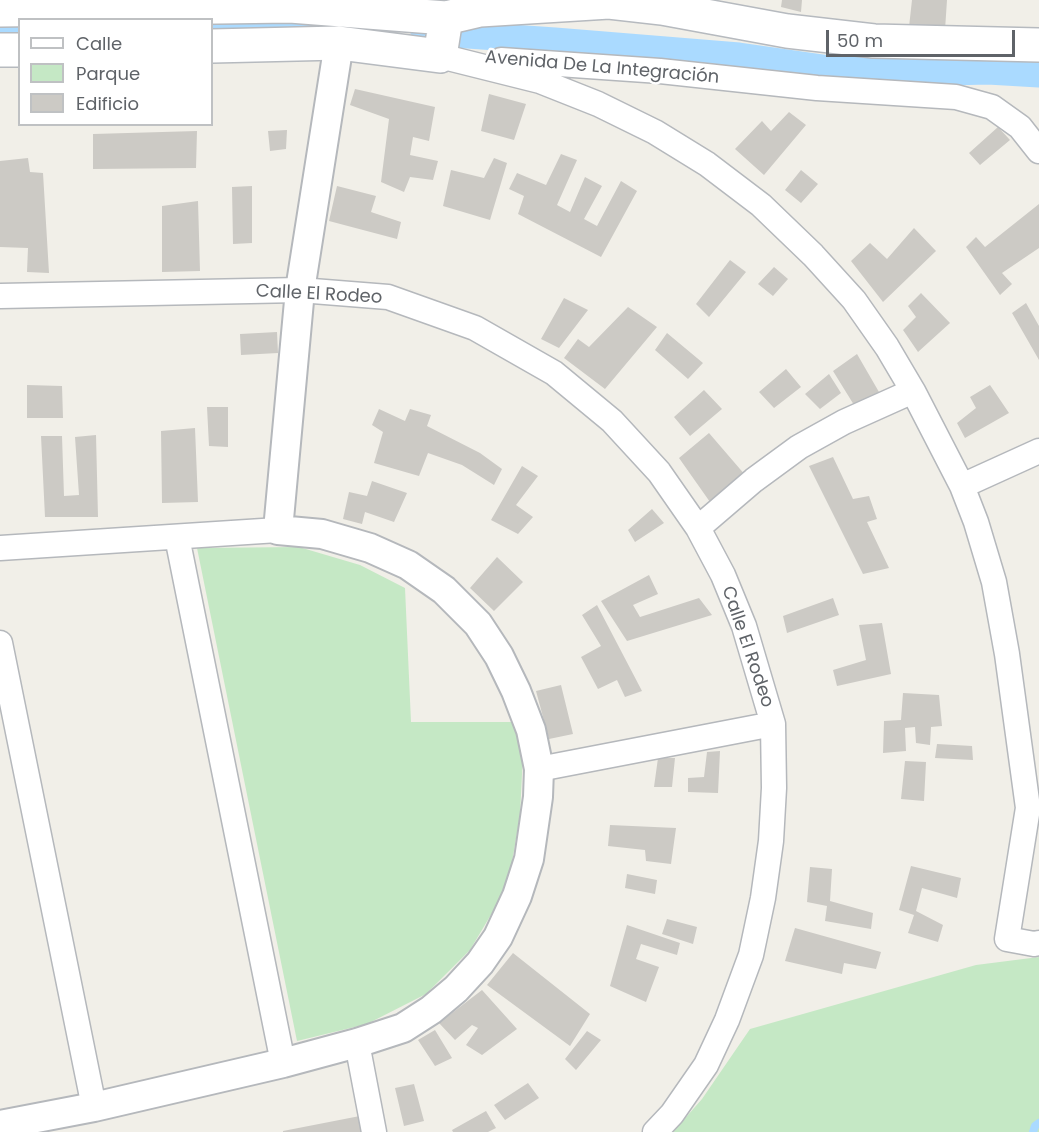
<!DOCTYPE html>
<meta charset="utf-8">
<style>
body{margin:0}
#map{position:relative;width:1039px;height:1132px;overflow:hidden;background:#f1efe8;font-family:Poppins,sans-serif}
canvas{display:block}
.legend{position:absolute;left:18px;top:18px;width:195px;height:108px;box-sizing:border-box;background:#fff;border:2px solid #bfc1c3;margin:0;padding:8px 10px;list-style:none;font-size:18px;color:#5f6368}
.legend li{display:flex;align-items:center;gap:12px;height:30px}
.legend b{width:30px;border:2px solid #bfc1c3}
.scale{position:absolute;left:826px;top:30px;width:189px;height:27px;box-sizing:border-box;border:3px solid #5f6368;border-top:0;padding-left:8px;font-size:18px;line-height:21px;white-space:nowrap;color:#5f6368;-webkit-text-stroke:4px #fff;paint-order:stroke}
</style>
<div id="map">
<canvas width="1039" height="1132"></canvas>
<ul class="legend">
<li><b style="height:8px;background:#fff"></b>Calle</li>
<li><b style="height:16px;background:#c5e8c5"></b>Parque</li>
<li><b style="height:16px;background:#cccac5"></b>Edificio</li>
</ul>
<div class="scale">50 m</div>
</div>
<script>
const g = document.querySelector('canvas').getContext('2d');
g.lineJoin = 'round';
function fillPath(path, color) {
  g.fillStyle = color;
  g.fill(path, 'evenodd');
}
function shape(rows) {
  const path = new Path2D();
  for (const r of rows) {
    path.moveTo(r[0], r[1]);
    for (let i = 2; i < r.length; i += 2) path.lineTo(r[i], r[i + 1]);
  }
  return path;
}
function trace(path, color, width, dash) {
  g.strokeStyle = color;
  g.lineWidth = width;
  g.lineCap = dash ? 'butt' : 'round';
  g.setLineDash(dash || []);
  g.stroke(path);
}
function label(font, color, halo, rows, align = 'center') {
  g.font = font + ' Poppins,sans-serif';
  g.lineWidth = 5;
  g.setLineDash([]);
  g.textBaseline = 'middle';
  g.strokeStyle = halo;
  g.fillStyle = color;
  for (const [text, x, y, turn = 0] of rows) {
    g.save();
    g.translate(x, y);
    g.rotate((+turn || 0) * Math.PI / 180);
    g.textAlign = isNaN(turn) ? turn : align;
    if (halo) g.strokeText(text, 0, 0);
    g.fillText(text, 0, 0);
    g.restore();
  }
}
fillPath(shape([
 [299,547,360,565,405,588,411,722,512,722,523,754,520,815,508,886,470,950,426,994,367,1024,297,1041,197,548],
 [1039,957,1039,1132,673,1132,702,1099,750,1029,976,965]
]), '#c5e8c5');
trace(shape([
 [1033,1132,1035,1126,1039,1123]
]), '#aadaff', 8);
trace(shape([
 [212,24,312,24,338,26],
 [0,27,20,27],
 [424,32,555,41,739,56,830,69,908,73,988,71,1039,74]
]), '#aadaff', 27);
fillPath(shape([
 [782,0,802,0,801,12,781,7],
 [912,0,947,0,945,30,909,27],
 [355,89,435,107,429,141,413,137,410,155,438,161,433,180,410,177,404,192,381,182,389,119,350,105],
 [489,94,526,104,514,140,481,131],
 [789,112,806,125,764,175,735,149,762,121,771,131],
 [998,127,1010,140,980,165,969,153],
 [287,130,286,149,270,151,268,131],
 [197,131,196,168,93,169,93,134],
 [561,154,577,160,557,205,570,212,585,177,602,186,584,219,597,226,621,181,637,191,601,257,518,214,524,196,509,189,517,173,546,185],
 [28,158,30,172,43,173,49,273,27,272,28,248,0,247,0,161],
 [494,158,507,163,490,220,443,206,451,170,484,178],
 [801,170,818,184,801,203,785,190],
 [252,186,252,243,233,244,232,187],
 [337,186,376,196,371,212,401,222,397,239,329,221],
 [198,201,200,271,162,272,162,206],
 [1039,204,1039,248,1002,273,1012,284,1000,295,966,247,976,237,985,247],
 [914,228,936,251,883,302,851,261,870,243,887,259],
 [730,260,746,272,709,317,696,304],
 [774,267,788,279,773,296,758,284],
 [921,293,950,323,918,352,903,330,916,317,908,306],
 [564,298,588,310,559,348,541,339],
 [1026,303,1039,326,1039,360,1012,313],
 [628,307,657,327,605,389,564,358,578,339,589,347],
 [277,332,278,353,241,355,240,334],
 [667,333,703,363,688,379,655,350],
 [857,354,879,392,854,405,833,371],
 [786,369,801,387,774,408,759,392],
 [829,374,841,393,820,409,805,394],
 [27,385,62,386,63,418,27,418],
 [990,385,1009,413,965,438,957,423,976,408,970,397],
 [704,390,722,409,690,436,674,417],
 [207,407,228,407,228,447,209,446],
 [379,409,405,421,410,409,431,415,427,426,480,453,502,469,494,485,462,465,428,453,419,476,374,463,383,432,372,425],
 [195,428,198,502,162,503,161,431],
 [709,433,746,476,710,502,679,458],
 [96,435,98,517,45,517,41,436,62,436,64,496,79,495,75,437],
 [833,457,853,499,869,496,877,519,867,522,889,568,863,574,809,466],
 [522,466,538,476,516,505,533,517,518,534,491,520],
 [372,481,407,493,394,522,365,512,362,524,343,519,349,492,367,496],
 [652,509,664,523,635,542,628,530],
 [497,557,523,582,494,611,470,588],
 [649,575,658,594,633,605,640,617,699,598,712,615,627,641,601,601],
 [833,598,839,615,787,633,783,616],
 [597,605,642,691,625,697,617,680,598,689,581,657,601,646,582,615],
 [882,623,891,674,837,686,833,670,866,660,859,625],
 [561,685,573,734,549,739,536,691],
 [903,693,939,695,942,726,931,727,930,745,916,743,915,727,905,728,906,751,883,753,884,721,901,720],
 [937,744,972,746,973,760,935,758],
 [720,751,718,793,688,792,688,778,704,777,707,752],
 [658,758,675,758,672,787,654,787],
 [905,761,926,762,924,801,901,799],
 [610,825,676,828,671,864,646,861,645,850,608,846],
 [911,866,961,878,957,898,922,888,916,911,943,925,938,942,908,933,914,915,899,910],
 [810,867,832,869,830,901,873,913,871,929,825,921,827,906,807,902],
 [627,874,657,880,655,894,625,888],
 [667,919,697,927,693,944,662,934],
 [627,925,680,943,677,955,641,944,636,959,659,967,646,1002,610,986],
 [795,928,881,952,876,969,844,963,842,974,785,961],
 [513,953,590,1014,570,1046,487,985],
 [482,990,517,1029,482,1055,466,1045,478,1028,472,1025,455,1040,439,1023],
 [435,1030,452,1058,435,1066,418,1040],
 [587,1031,601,1040,576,1070,565,1059],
 [528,1083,539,1098,505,1120,494,1105],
 [414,1084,424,1121,404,1126,395,1088],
 [486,1111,496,1128,488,1132,453,1132,452,1130],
 [365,1115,369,1132,283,1132,283,1131]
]), '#cccac5');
const minor = shape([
 [440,56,540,81,598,104,655,132,707,164,761,205,813,255,854,300,887,347,913,391,962,486,976,522,994,582,1007,654,1028,808,1007,939,1034,944,1039,943],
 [501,60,660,71,817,88,956,97,992,107,1020,127,1039,151],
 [0,296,300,290,388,297,475,328,554,373,612,421,659,472,698,528,723,575,744,626,773,724,774,788,771,841,763,898,751,955,727,1020,706,1065,672,1114,655,1132],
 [962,486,1039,451],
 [698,528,754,480,799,447,844,422,913,391],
 [177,537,283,1063],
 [0,548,278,530],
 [0,643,94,1107],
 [539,769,773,724],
 [357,1043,374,1132]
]);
const tertiary = shape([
 [0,1125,94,1107,283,1063,357,1043,403,1028,431,1010,456,989,480,963,498,937,517,896,529,859,538,797,539,769,531,730,516,691,499,656,478,624,444,590,408,565,370,548,322,534,278,530,300,290,339,43]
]);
const secondary = shape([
 [0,10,290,6,446,18,480,10,609,2,662,8,787,31,874,41,1039,45],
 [212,46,339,43,440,56,446,18],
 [0,50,20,50]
]);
trace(minor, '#b5b8bc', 27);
trace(tertiary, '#b5b8bc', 32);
trace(secondary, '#b6babf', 36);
trace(minor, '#fff', 24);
trace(tertiary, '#fff', 28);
trace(secondary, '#fff', 33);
label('18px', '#5f6368', '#fff', [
 ["Avenida De La Integración",602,68,5],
 ["Calle El Rodeo",319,295,3],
 ["Calle El Rodeo",747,647,71]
]);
</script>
